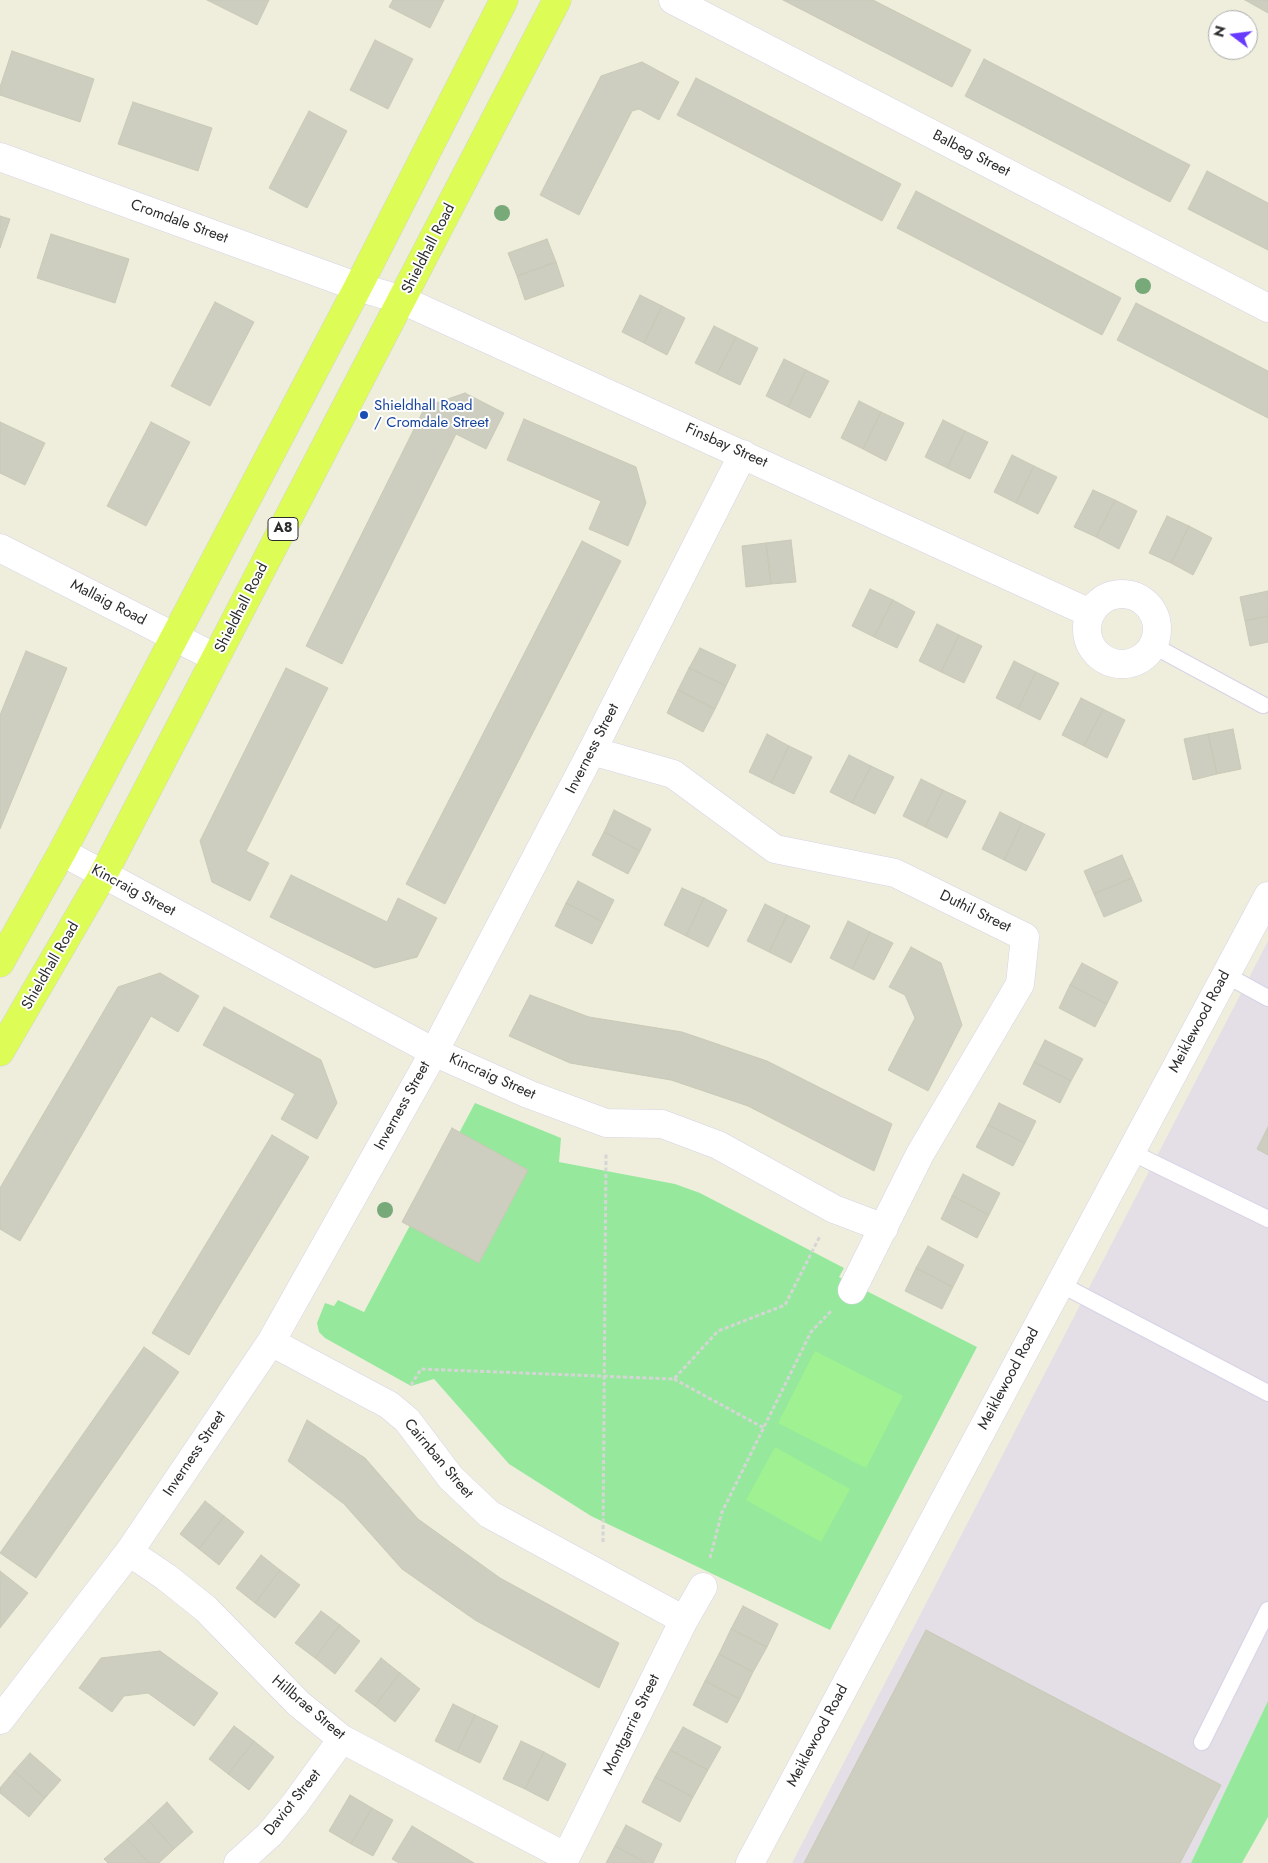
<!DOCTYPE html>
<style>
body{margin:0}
#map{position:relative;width:1268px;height:1863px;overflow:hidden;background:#efeedd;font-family:Jost,sans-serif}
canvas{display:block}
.north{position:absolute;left:1208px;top:10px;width:50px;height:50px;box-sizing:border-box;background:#fff;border:1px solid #ababab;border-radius:50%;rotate:285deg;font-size:14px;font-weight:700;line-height:20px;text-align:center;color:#2c2c2c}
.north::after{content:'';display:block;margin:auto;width:18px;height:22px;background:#683aff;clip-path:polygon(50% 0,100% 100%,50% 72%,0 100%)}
</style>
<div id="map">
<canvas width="1268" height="1863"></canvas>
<div class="north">N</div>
</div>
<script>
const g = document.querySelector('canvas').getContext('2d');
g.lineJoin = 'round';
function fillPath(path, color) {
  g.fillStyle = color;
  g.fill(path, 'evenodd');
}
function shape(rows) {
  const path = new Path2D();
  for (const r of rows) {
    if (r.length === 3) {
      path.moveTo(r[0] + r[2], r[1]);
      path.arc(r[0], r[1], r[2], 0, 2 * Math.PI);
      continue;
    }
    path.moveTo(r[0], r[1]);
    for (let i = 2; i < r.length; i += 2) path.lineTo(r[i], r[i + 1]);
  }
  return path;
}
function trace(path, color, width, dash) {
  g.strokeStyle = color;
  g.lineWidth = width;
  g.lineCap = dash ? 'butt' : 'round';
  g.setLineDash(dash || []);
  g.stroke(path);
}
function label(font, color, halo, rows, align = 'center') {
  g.font = font + ' Jost,sans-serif';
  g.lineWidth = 4;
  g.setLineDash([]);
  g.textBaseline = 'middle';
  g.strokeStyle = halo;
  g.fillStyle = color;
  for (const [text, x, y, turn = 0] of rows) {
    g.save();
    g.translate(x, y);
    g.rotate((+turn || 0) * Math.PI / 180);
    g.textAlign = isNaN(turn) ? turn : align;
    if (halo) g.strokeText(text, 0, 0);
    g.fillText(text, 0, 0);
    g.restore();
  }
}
fillPath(shape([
 [1268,941,1268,1701,1191,1863,792,1863]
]), '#e4dee7');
fillPath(shape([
 [475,1103,561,1138,559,1162,675,1184,700,1193,844,1268,839,1277,977,1347,830,1630,591,1516,509,1464,434,1379,411,1386,325,1338,319,1332,317,1323,325,1303,334,1306,338,1300,364,1312],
 [1268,1701,1268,1817,1242,1863,1191,1863]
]), '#96e99c');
fillPath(shape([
 [815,1351,903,1396,866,1468,778,1423],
 [775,1447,850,1489,821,1542,746,1500]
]), '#a0f191');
const building = shape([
 [207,0,269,0,257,25,207,0],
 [393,0,444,0,430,28,389,7,393,0],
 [783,0,873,0,971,50,952,87,783,0],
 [1245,0,1268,0,1268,13,1245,0],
 [375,40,413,59,388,109,350,90,375,40],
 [12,51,94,79,80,122,0,95,0,87,12,51],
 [984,59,1190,165,1170,202,965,96,984,59],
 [642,62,679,82,659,120,639,109,632,111,579,215,540,195,601,76,642,62],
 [696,78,901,184,882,221,677,115,696,78],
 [133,102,212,128,198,171,118,144,133,102],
 [309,111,347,131,307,208,269,188,309,111],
 [1207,171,1268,203,1268,250,1188,209,1207,171],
 [916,191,1121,298,1102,335,897,228,916,191],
 [0,216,10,219,0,248,0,216],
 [51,234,129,259,115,303,37,278,51,234],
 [547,239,556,262,517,276,508,253,547,239],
 [556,262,564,286,525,300,517,276,556,262],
 [640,295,662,306,644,343,622,332,640,295],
 [215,302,254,322,210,406,171,386,215,302],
 [1136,303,1268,371,1268,418,1117,340,1136,303],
 [662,306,685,318,667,355,644,343,662,306],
 [714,326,736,337,717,374,695,363,714,326],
 [736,337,758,348,740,385,717,374,736,337],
 [784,359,806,370,788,407,766,396,784,359],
 [806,370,829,381,810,418,788,407,806,370],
 [465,393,504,413,486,449,456,434,342,664,306,646,425,407,465,393],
 [859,401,881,412,863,449,841,438,859,401],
 [881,412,904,423,886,461,863,449,881,412],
 [524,419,636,467,646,503,628,546,589,529,601,501,507,460,524,419],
 [943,420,965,431,947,468,925,457,943,420],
 [0,422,45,443,25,485,0,473,0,422],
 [151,422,190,442,146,526,107,506,151,422],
 [965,431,988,442,970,479,947,468,965,431],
 [1012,455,1034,466,1016,503,994,492,1012,455],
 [1034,466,1057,477,1038,514,1016,503,1034,466],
 [1093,490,1115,500,1096,537,1074,527,1093,490],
 [1115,500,1137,511,1119,549,1096,537,1115,500],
 [1167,516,1189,526,1171,563,1149,553,1167,516],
 [1189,526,1212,538,1193,575,1171,563,1189,526],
 [791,540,796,582,771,584,766,543,791,540],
 [582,541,621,561,445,904,406,884,582,541],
 [766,543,771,584,746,587,742,546,766,543],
 [870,589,893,600,874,637,852,626,870,589],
 [1268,591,1268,616,1245,621,1240,597,1268,591],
 [893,600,915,612,897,648,874,637,893,600],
 [1268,616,1268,642,1250,646,1245,621,1268,616],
 [937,624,959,635,941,672,919,661,937,624],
 [959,635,982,646,964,683,941,672,959,635],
 [700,648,736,665,726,686,689,668,700,648],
 [26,651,67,668,0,829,0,715,26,651],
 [1014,661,1036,672,1018,709,996,698,1014,661],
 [286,668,328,688,246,851,269,863,250,901,212,882,200,841,286,668],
 [689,668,726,686,715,709,678,690,689,668],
 [1036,672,1059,683,1040,720,1018,709,1036,672],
 [678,690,715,709,703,732,667,713,678,690],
 [1081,698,1103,709,1084,746,1062,735,1081,698],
 [1103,709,1125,720,1107,758,1084,746,1103,709],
 [1233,729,1241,769,1217,774,1208,734,1233,729],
 [767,734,789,746,771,783,749,772,767,734],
 [1208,734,1217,774,1193,780,1184,739,1208,734],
 [789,746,812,757,794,794,771,783,789,746],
 [849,755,871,766,852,803,830,792,849,755],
 [871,766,894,777,875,814,852,803,871,766],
 [921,779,943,790,925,827,903,816,921,779],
 [943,790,966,801,947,838,925,827,943,790],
 [614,810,651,829,640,851,604,832,614,810],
 [1000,812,1022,823,1004,860,982,849,1000,812],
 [1022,823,1045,834,1026,871,1004,860,1022,823],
 [604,832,640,851,628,874,592,855,604,832],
 [1122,855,1132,878,1094,894,1084,871,1122,855],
 [291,875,387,922,398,898,437,918,417,957,375,968,270,917,291,875],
 [1132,878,1142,901,1104,917,1094,894,1132,878],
 [578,881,614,900,603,922,566,903,578,881],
 [682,888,704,898,686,936,664,925,682,888],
 [704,898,727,910,708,947,686,936,704,898],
 [566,903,603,922,592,944,555,926,566,903],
 [765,904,787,915,769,952,747,941,765,904],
 [787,915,810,926,791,963,769,952,787,915],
 [848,921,870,932,852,969,830,958,848,921],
 [870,932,893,943,874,980,852,969,870,932],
 [911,947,941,963,962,1025,928,1091,888,1070,915,1018,905,995,889,987,911,947],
 [1082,963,1118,982,1107,1004,1070,985,1082,963],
 [160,973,199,996,178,1032,151,1016,20,1241,0,1229,0,1188,118,987,160,973],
 [1070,985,1107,1004,1095,1027,1059,1008,1070,985],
 [530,995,589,1017,682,1032,767,1061,892,1124,874,1171,748,1106,671,1080,570,1063,509,1036,530,995],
 [224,1007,321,1060,337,1103,317,1139,281,1119,295,1094,203,1045,224,1007],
 [1045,1040,1083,1059,1071,1081,1034,1062,1045,1040],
 [1034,1062,1071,1081,1060,1103,1023,1084,1034,1062],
 [999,1103,1036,1121,1025,1143,988,1125,999,1103],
 [988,1125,1025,1143,1013,1166,976,1147,988,1125],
 [1268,1127,1268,1155,1257,1149,1268,1127],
 [452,1128,528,1170,479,1263,402,1222,452,1128],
 [272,1135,309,1157,189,1355,152,1333,272,1135],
 [963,1174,1000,1193,989,1215,952,1196,963,1174],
 [952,1196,989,1215,977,1238,941,1219,952,1196],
 [928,1246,964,1265,953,1287,916,1268,928,1246],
 [916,1268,953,1287,942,1309,905,1291,916,1268],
 [144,1347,179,1372,36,1578,0,1553,144,1347],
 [307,1420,365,1458,418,1519,500,1578,619,1643,599,1688,475,1620,402,1569,344,1504,288,1461,307,1420],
 [205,1501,224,1516,199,1549,180,1534,205,1501],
 [224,1516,244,1532,219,1565,199,1549,224,1516],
 [261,1555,280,1570,255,1603,236,1588,261,1555],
 [280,1570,300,1585,275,1618,255,1603,280,1570],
 [0,1571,28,1593,0,1628,0,1571],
 [743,1606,778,1624,767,1647,731,1629,743,1606],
 [321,1611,340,1625,315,1658,295,1643,321,1611],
 [340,1625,360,1641,335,1674,315,1658,340,1625],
 [731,1629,767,1647,753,1672,719,1654,731,1629],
 [926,1630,1221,1785,1180,1863,804,1863,926,1630],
 [160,1651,218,1693,194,1726,148,1693,124,1696,112,1712,79,1688,101,1658,160,1651],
 [719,1654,753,1672,740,1699,705,1681,719,1654],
 [381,1658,400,1673,375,1706,355,1691,381,1658],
 [400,1673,420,1689,395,1722,375,1706,400,1673],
 [705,1681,740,1699,727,1723,693,1705,705,1681],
 [453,1704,475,1715,457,1752,435,1741,453,1704],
 [475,1715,498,1726,480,1763,457,1752,475,1715],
 [234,1726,254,1741,228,1774,209,1759,234,1726],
 [683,1727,721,1747,708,1770,670,1750,683,1727],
 [254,1741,274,1757,249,1790,228,1774,254,1741],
 [521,1741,544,1752,525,1789,503,1779,521,1741],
 [670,1750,708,1770,693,1797,655,1777,670,1750],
 [544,1752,566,1764,548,1801,525,1789,544,1752],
 [30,1753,61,1780,45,1798,14,1771,30,1753],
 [14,1771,45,1798,29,1817,0,1793,0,1788,14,1771],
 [655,1777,693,1797,680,1822,642,1802,655,1777],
 [350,1795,372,1808,351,1844,329,1831,350,1795],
 [167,1802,193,1832,174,1849,148,1820,167,1802],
 [372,1808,393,1820,373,1856,351,1844,372,1808],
 [148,1820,174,1849,159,1863,149,1863,127,1839,148,1820],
 [626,1825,662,1844,653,1863,646,1863,615,1846,626,1825],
 [412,1826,474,1863,399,1863,392,1859,412,1826],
 [127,1839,149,1863,108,1863,104,1859,127,1839],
 [615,1846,646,1863,606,1863,615,1846]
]);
fillPath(building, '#cdcdc0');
trace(building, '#c9cab6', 1);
const service = shape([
 [1154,646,1263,705],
 [1226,975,1268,998],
 [1131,1152,1268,1219],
 [1060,1284,1268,1393],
 [1202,1742,1268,1610]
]);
const minor = shape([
 [673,0,1268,308],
 [0,157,358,287,402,300,1090,613],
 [0,548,216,658],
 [1122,629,35],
 [592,751,673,774,775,849,895,873,1025,937,1020,984,920,1154,852,1290],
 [62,852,434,1052,528,1094,606,1123,662,1124,718,1145,834,1209,884,1228],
 [271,1342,389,1405,407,1420,451,1478,489,1514,684,1620],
 [129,1552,166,1577,206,1609,299,1704,342,1739,566,1857],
 [0,1720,129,1552,271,1342,434,1052,592,751,743,454],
 [238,1863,270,1834,295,1804,342,1739],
 [563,1863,684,1620,703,1587],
 [750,1863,1268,896]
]);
const primary = shape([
 [0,963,62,852,358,287,504,0],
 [0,1052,103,875,557,0]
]);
trace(service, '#d7d2e6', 18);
trace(minor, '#d7d2e6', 29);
trace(primary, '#d5d5d5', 29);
trace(shape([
 [674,1379,764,1428],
 [411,1385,421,1369,674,1379,718,1331,785,1305,820,1236],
 [603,1542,606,1153],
 [710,1558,722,1512,811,1332,832,1310]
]), '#d5d5d5', 3, [4, 2.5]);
trace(service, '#fff', 16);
trace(minor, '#fff', 28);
trace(primary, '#ddfc55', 28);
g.fillStyle = '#77a979';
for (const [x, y] of [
 [502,213],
 [1143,286],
 [385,1210]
]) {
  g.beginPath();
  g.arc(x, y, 8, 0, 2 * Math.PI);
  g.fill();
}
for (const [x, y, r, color] of [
 [364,415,5,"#1a4fb4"]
]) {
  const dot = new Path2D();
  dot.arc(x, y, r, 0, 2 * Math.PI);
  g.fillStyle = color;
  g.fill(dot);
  trace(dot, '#fff', 2);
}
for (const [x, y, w] of [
 [283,529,30]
]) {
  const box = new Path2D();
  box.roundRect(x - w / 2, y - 11.5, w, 23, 4);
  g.fillStyle = '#fff';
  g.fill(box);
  trace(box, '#2c2c2c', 1);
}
label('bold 14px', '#2c2c2c', null, [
 ["A8",283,529]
]);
label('15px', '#2c2c2c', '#fff', [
 ["Balbeg Street",971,154,27],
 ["Cromdale Street",179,222,20],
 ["Shieldhall Road",429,249,-63],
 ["Finsbay Street",726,446,24],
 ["Mallaig Road",108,603,27],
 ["Shieldhall Road",242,608,-63],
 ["Inverness Street",593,749,-63],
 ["Kincraig Street",133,891,28],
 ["Duthil Street",975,912,26],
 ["Shieldhall Road",51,966,-60],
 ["Meiklewood Road",1200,1022,-62],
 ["Kincraig Street",492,1077,24],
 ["Inverness Street",403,1106,-61],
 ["Meiklewood Road",1009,1379,-62],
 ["Inverness Street",195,1454,-56],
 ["Cairnban Street",438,1459,50],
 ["Hillbrae Street",308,1708,40],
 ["Montgarrie Street",632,1725,-64],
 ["Meiklewood Road",818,1736,-62],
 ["Daviot Street",293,1803,-51]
]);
label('15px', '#164399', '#fff', [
 ["Shieldhall Road",374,406],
 ["/ Cromdale Street",374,423]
], 'left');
</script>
